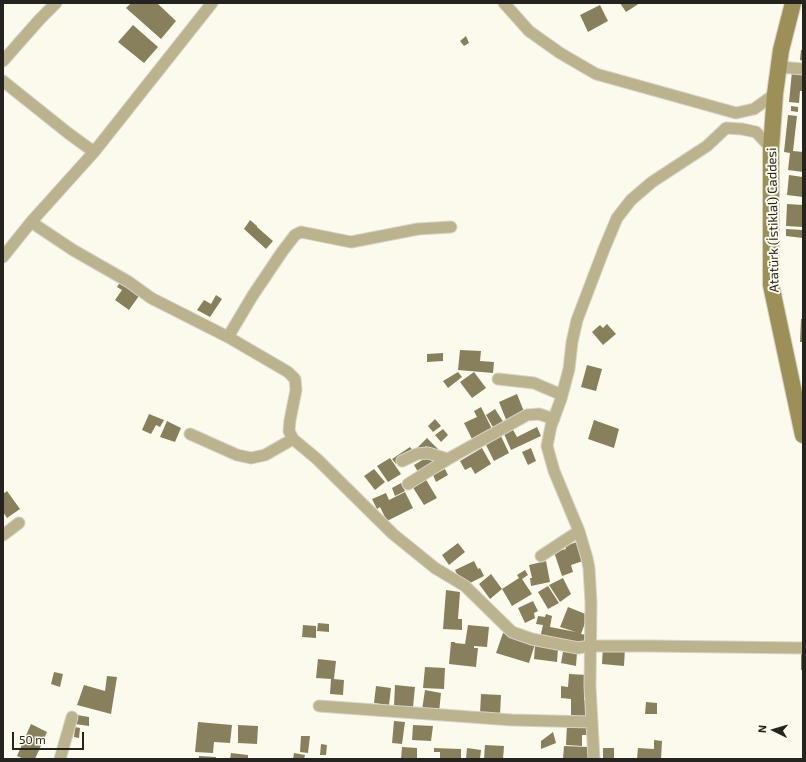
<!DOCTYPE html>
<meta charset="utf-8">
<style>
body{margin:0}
#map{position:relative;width:806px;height:762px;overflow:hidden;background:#fcfaed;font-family:"Exo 2",sans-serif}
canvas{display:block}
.frame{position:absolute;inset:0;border:4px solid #24231f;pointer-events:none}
.north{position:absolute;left:754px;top:710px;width:40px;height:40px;-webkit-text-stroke:3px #fcfaed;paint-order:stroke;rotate:275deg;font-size:11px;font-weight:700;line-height:16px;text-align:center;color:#24231f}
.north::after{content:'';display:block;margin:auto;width:14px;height:18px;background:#24231f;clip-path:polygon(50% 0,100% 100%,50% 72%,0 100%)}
.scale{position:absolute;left:12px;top:732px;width:72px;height:18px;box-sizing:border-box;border:2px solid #24231f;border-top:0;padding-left:5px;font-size:12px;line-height:14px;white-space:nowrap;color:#24231f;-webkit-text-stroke:3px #fcfaed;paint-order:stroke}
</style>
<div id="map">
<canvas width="806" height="762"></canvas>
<div class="frame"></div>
<div class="north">N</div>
<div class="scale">50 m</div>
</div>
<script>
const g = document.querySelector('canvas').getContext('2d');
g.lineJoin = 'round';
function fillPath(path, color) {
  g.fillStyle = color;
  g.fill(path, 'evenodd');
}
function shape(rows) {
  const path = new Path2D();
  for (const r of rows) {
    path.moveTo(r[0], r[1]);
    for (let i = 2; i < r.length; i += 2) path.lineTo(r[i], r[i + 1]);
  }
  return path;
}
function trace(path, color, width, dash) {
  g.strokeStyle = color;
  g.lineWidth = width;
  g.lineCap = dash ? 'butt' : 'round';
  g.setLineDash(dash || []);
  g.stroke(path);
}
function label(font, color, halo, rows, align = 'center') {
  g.font = font + ' "Exo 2",sans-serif';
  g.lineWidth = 4;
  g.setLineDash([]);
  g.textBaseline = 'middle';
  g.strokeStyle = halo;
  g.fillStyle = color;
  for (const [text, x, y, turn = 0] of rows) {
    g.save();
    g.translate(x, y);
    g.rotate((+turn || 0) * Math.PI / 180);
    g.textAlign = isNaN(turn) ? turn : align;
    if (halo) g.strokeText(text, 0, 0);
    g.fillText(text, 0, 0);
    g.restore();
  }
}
fillPath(shape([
 [131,3,157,3,176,21,161,39,126,8],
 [620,3,640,3,626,12],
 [600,5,608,21,588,32,580,15],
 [133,25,158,47,144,63,118,42],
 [466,36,469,43,464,46,460,41],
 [801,50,803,50,803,61,800,60],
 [792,71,803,72,803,91,800,91,799,103,789,102],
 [791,106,798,107,798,112,791,111],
 [788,115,797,116,793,151,803,152,803,172,788,170,790,153,784,152],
 [789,175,803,177,803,197,787,195],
 [787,204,803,205,803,227,786,226],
 [250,220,257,226,257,227,273,241,266,249,244,229],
 [786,229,803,230,803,238,786,236],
 [122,279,141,293,129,310,115,300,122,290,117,287],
 [216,295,222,299,210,317,197,310,204,300,211,304],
 [801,319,803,319,803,342,800,342],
 [607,324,616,334,603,345,592,332,600,325,603,328],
 [460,350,481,351,480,361,494,362,493,373,458,370],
 [443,353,443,361,427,362,427,354],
 [587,365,602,369,596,391,581,387],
 [458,372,462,377,448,388,443,381],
 [474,372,486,388,472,398,460,382],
 [517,394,525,414,507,422,499,402],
 [481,407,493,431,473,441,464,423,477,417,474,411],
 [495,409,504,423,494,429,486,415],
 [149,414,164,420,160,427,156,425,151,434,142,430],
 [435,419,441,426,433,432,428,426],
 [594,420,619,429,614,448,588,439],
 [167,421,181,428,175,442,160,437],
 [537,427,541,436,511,450,504,434,512,428,517,437],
 [443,429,448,435,441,442,435,435],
 [500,434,509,453,494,461,485,443],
 [427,438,438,449,433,453,426,446,418,453,415,450],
 [410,447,414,452,396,464,392,459],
 [482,448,491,464,475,474,471,467,465,470,460,461],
 [531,448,536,461,528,465,522,452],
 [429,456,436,468,421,477,414,465],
 [390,458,401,474,388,482,377,466],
 [374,469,385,482,375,490,364,476],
 [445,469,448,475,436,482,433,475],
 [425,478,437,498,424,505,412,486],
 [401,483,405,491,395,496,392,488],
 [7,491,20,509,7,518,3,512,3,494],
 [405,492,413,508,387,521,380,507,377,509,372,499,386,493,389,500],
 [580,541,586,560,571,565,573,572,562,576,554,552,566,549,565,546],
 [458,543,465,552,449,565,442,555],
 [474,561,478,569,480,568,484,576,466,585,463,578,460,580,455,570],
 [546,561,550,582,531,586,530,578,532,578,529,565],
 [525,570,528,575,522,579,532,594,512,606,502,589,519,578,517,575],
 [491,574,502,589,490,599,479,584],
 [563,578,571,594,560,602,549,585],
 [548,586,559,603,548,609,538,592],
 [446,590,460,592,458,619,462,619,462,630,443,629],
 [533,601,538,611,534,613,535,618,525,623,518,608],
 [568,607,588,615,581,634,587,635,584,648,540,638,543,625,536,624,538,616,545,617,546,614,552,616,550,627,576,632,560,627],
 [318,623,329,624,329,632,317,631],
 [303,625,316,626,316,638,302,637],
 [468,625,489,627,487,647,474,646,474,648,478,648,476,667,449,664,451,642,455,642,455,643,465,644],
 [503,633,535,644,529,663,496,653],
 [535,646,558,649,557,662,534,659],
 [603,646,625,648,624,666,602,664],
 [563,652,577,653,576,666,561,663],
 [801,654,803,654,803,670,801,670],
 [318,659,336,661,334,679,344,680,343,695,330,694,331,679,316,678],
 [425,667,445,668,444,689,423,688],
 [54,672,63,674,60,687,51,684],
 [569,674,588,675,588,690,584,689,584,700,589,700,589,719,571,719,571,699,561,698,561,686,568,687],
 [107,676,117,677,111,714,77,705,84,685,105,691],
 [395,685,415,687,413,707,394,706],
 [376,686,391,688,389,705,374,703],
 [425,690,441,693,439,712,422,710],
 [481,694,501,695,500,715,480,714],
 [646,702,657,703,657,714,645,714],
 [77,715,89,717,89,726,75,724],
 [394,721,405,722,402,744,392,743],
 [198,722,232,725,230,743,214,742,213,753,195,752],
 [31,724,47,732,35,759,24,759,17,756],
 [567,724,589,725,588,735,582,735,582,746,566,745],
 [238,725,258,726,257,744,238,743],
 [413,725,433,726,431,741,412,740],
 [75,727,80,728,79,738,74,737],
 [553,732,556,743,541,749,541,741],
 [301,736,310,736,308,753,300,752],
 [654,740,662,741,661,759,637,759,638,748,654,749],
 [321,744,327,745,326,755,320,755],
 [485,745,504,746,503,759,484,759],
 [564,746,589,747,588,759,563,759],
 [402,747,417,748,417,759,401,759],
 [434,748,461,749,461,759,440,759,440,752,434,752],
 [467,748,481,750,480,759,466,759],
 [603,748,614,748,614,759,603,759],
 [231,753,248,755,248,759,230,759],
 [294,753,305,755,304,759,293,759],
 [199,756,216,757,216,759,199,759]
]), '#88805c');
const street = shape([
 [504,3,529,31,560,53,596,74,736,113,754,109,775,94],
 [3,61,40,19,56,3],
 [780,67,803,69],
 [3,81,68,133,94,152],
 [31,222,73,250,129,282,151,298,228,337,288,372,295,379,296,390,290,420,289,431,293,439,317,459,393,534,435,568,465,586,512,632,532,639,578,648,590,646,648,646,803,648],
 [3,257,31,222,94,152,212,3],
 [228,337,253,295,282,252,295,235,301,232,351,242,418,229,451,227],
 [498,379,534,383,562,395],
 [190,434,237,455,251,458,265,455,293,439],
 [402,461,417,454,428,453,448,459],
 [408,484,448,459,527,415,539,414,554,419],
 [3,535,19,523],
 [541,556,579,531],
 [319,706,512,720,592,722],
 [60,759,72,717],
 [594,759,590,686,591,603,589,568,587,558,579,531,554,471,547,446,551,426,561,399,569,369,572,342,577,320,604,249,617,218,631,200,652,182,707,146,726,128,742,129,756,132,771,148]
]);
const secondary = shape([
 [793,3,781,50,775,94,771,148,771,285,803,435]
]);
trace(street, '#d5d3c8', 13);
trace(secondary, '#d5d3c8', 18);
trace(street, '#bab38e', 11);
trace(secondary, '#9c9058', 16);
label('13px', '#24231f', '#fcfaed', [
 ["Atatürk (İstiklal) Caddesi",773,220,-91]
]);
</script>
